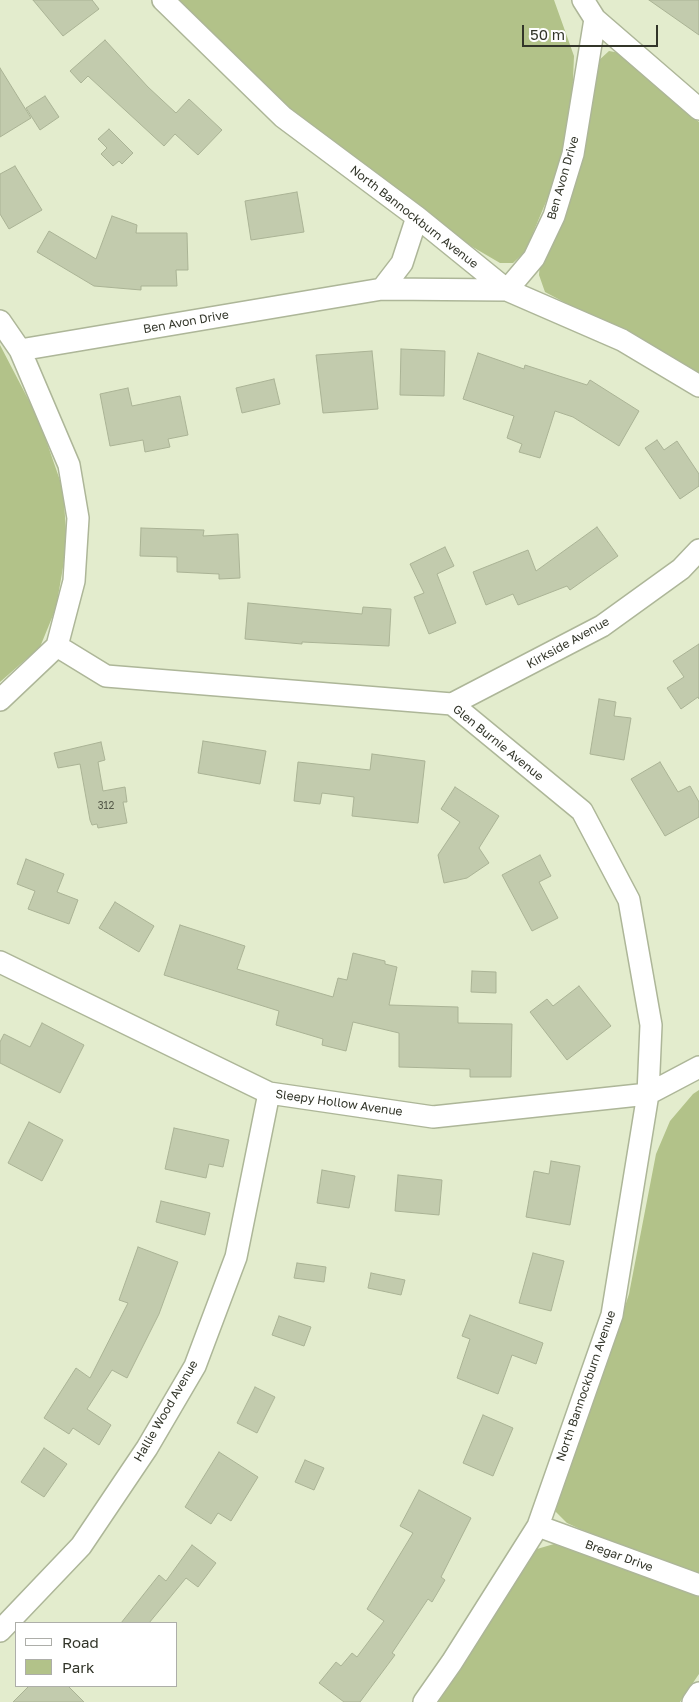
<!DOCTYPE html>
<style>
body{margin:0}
#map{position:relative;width:699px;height:1702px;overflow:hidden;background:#e3eccd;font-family:"Golos Text",sans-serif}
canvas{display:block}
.legend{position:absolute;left:15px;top:1622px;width:162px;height:65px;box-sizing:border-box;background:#fff;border:1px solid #adaea9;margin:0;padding:6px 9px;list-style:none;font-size:15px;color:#323529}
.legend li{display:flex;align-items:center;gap:10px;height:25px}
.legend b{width:25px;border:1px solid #adaea9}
.scale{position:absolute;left:522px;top:25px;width:136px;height:22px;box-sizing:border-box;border:2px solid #323529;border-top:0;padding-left:6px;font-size:15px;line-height:18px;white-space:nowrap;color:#323529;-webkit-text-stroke:4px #fff;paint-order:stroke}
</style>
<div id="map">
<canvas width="699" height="1702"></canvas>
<ul class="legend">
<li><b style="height:6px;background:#fff"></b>Road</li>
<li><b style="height:14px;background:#b2c289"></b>Park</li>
</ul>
<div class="scale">50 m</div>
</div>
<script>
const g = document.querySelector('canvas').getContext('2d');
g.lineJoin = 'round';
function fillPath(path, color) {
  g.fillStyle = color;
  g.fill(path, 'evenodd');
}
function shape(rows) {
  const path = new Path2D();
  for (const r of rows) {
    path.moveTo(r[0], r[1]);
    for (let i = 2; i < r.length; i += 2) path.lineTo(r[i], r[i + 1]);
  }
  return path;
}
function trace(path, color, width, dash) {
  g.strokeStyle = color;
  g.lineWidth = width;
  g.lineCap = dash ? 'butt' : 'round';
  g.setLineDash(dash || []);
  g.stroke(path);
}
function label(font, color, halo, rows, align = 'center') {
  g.font = font + ' "Golos Text",sans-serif';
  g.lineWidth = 5;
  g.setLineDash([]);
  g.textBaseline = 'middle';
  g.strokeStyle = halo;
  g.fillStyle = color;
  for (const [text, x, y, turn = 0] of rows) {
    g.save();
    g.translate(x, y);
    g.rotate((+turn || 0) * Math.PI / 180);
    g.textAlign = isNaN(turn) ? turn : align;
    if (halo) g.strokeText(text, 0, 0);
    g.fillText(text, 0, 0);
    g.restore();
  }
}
fillPath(shape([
 [177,0,554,0,574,56,572,103,561,166,525,252,513,263,500,263,471,246,379,180,276,99],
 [609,51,620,53,649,75,699,122,699,378,661,354,545,292,539,275,540,261,597,62],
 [0,345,39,420,63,489,67,544,56,608,40,647,0,682],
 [699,1090,699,1575,580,1529,567,1523,555,1511,561,1486,600,1382,629,1294,656,1154,670,1121,693,1094],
 [554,1544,699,1597,699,1674,680,1702,438,1702,468,1658,528,1559,537,1549]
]), '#b2c289');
const building = shape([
 [33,0,92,0,99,9,63,36,33,0],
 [649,0,699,0,699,35,649,0],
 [105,40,148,87,176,113,189,99,222,130,198,155,175,134,164,146,88,76,81,83,70,71,105,40],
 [0,68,31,118,0,137,0,68],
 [45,96,59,117,40,130,26,108,45,96],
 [109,129,133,153,122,164,119,161,113,166,101,154,107,148,98,139,109,129],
 [15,166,42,210,9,229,0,214,0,174,15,166],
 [297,192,304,232,251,240,245,201,297,192],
 [112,216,137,225,136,233,187,233,188,270,176,270,177,286,141,286,141,290,94,286,37,252,49,231,96,259,112,216],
 [401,349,445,351,444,396,400,395,401,349],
 [372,351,378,409,323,413,316,355,372,351],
 [478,353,524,369,525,365,587,385,590,380,639,411,619,446,573,417,555,411,540,458,519,452,522,444,507,438,514,416,463,399,478,353],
 [274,379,280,404,242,413,236,388,274,379],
 [128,388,132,406,180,396,188,435,168,439,170,447,145,452,143,440,110,446,100,394,128,388],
 [657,440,664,450,677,441,699,474,699,486,680,499,645,448,657,440],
 [597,527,618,556,570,590,567,586,518,605,513,594,486,605,473,572,528,550,536,571,597,527],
 [141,528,204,530,203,536,238,534,240,578,219,579,219,574,177,572,177,557,140,556,141,528],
 [445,547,454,566,437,574,456,623,429,634,414,597,424,593,410,564,445,547],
 [248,603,362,614,363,607,391,609,389,646,302,642,302,644,245,639,248,603],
 [699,644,699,699,698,697,681,709,667,688,684,677,673,661,699,644],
 [599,699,616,702,614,716,631,718,624,760,590,754,599,699],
 [203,741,266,751,260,784,198,773,203,741],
 [101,742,105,760,98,762,103,791,125,787,127,802,123,802,127,823,98,828,97,824,92,825,90,820,80,764,58,768,54,753,101,742],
 [372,754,425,761,418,823,352,816,354,797,322,793,320,804,294,801,298,762,370,770,372,754],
 [660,762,678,792,690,786,699,802,699,817,665,836,631,779,660,762],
 [455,787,499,816,479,848,489,863,467,878,444,883,438,855,460,822,441,809,455,787],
 [540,855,551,876,539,882,558,918,532,931,502,875,540,855],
 [26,859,64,874,57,892,78,900,69,924,28,909,35,891,17,884,26,859],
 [115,902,154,926,139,952,99,928,115,902],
 [180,925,245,946,237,969,333,997,338,978,347,980,353,953,385,961,385,964,397,967,389,1005,458,1007,458,1023,512,1024,511,1077,470,1077,470,1069,399,1067,399,1033,353,1022,346,1051,322,1045,323,1039,276,1025,279,1011,164,975,180,925],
 [472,971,496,972,496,993,471,992,472,971],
 [579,986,611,1026,567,1060,530,1012,547,999,553,1006,579,986],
 [42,1023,84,1045,60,1093,0,1063,0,1042,4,1034,30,1047,42,1023],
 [29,1122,63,1140,42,1181,8,1163,29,1122],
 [174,1128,229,1140,223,1167,209,1164,206,1178,165,1169,174,1128],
 [551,1161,580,1166,570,1225,526,1217,534,1171,549,1174,551,1161],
 [322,1170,355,1176,349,1208,317,1203,322,1170],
 [398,1175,442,1180,439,1215,395,1211,398,1175],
 [161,1201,210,1213,205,1235,156,1222,161,1201],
 [138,1247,178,1262,159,1314,127,1378,112,1370,87,1409,111,1425,99,1445,73,1428,69,1434,44,1418,76,1368,90,1378,128,1303,119,1300,138,1247],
 [533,1253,564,1261,551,1311,519,1303,533,1253],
 [297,1263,326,1267,324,1282,294,1278,297,1263],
 [371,1273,405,1280,401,1295,368,1288,371,1273],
 [470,1315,543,1343,536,1364,512,1355,498,1394,457,1378,470,1339,462,1336,470,1315],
 [279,1316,311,1327,304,1346,272,1335,279,1316],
 [255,1387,275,1397,257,1433,237,1423,255,1387],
 [483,1415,513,1428,493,1476,463,1463,483,1415],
 [44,1448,67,1464,44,1497,21,1482,44,1448],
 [219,1452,258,1477,231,1521,218,1513,211,1524,185,1507,219,1452],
 [305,1460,324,1468,314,1490,295,1482,305,1460],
 [419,1490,471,1518,441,1577,445,1580,432,1602,428,1599,392,1653,395,1655,360,1702,344,1702,319,1683,336,1662,341,1666,352,1653,357,1657,384,1621,367,1609,413,1533,400,1526,419,1490],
 [192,1545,216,1563,198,1587,186,1578,149,1623,121,1623,159,1575,166,1581,192,1545],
 [29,1686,68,1686,84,1702,13,1702,29,1686]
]);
fillPath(building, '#c2cbad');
trace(building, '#aab395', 1);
const minor = shape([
 [163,0,283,117,417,217,507,290,622,340,699,386],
 [583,0,595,19,699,109],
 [382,289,402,263,417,217],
 [0,321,20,350,69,465,78,518,74,581,57,646,0,700],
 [20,350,382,289,507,290,534,258,554,216,573,154,595,19],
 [452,704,602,626,681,569,699,550],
 [0,962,269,1093,433,1117,648,1094,651,1025,629,900,582,811,452,704,106,676,57,646],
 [538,1526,699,1585],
 [0,1631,81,1546,147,1448,195,1366,236,1257,269,1093],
 [424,1702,452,1662,538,1526,612,1315,648,1094,699,1067],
 [693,1702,699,1693]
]);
trace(minor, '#adb698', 24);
trace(minor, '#fff', 21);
label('10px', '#565a4a', null, [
 ["312",106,806]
]);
label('12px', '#323529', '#fff', [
 ["Ben Avon Drive",563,178,-74],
 ["North Bannockburn Avenue",414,217,38],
 ["Ben Avon Drive",186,322,-10],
 ["Kirkside Avenue",568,643,-29],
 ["Glen Burnie Avenue",498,743,39],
 ["Sleepy Hollow Avenue",339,1103,8],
 ["North Bannockburn Avenue",586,1386,-71],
 ["Hallie Wood Avenue",166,1411,-60],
 ["Bregar Drive",619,1556,20]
]);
</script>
